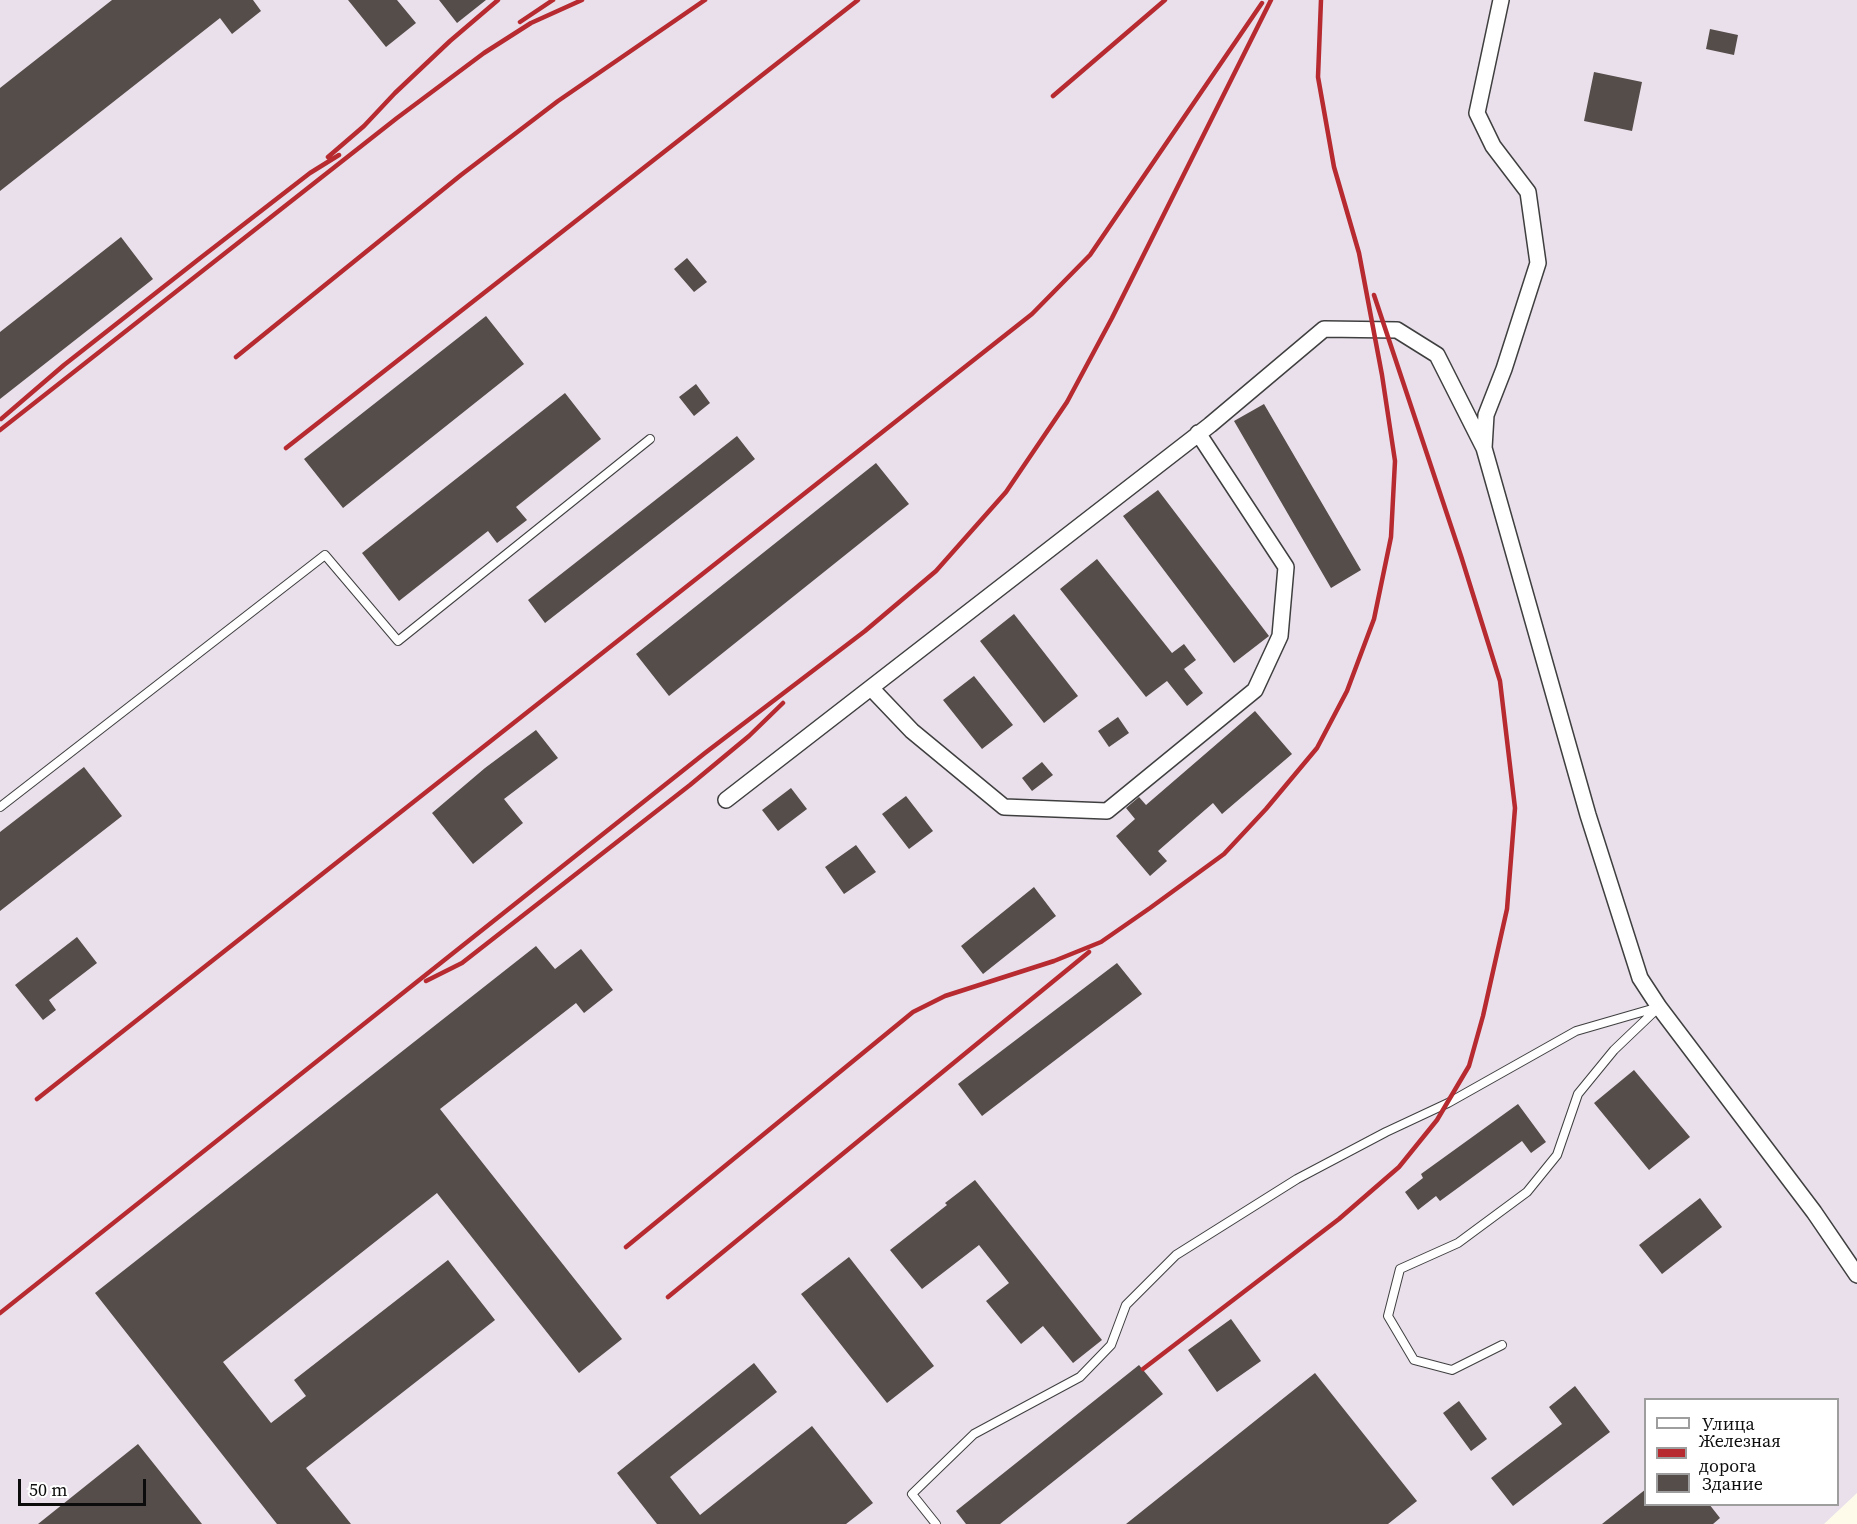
<!DOCTYPE html>
<meta charset="utf-8">
<style>
body{margin:0}
#map{position:relative;width:1857px;height:1524px;overflow:hidden;background:#fefbeb;font-family:"Source Serif 4",serif}
canvas{display:block}
.legend{position:absolute;left:1644px;top:1398px;width:195px;height:108px;box-sizing:border-box;background:#fff;border:2px solid #9e9e9e;margin:0;padding:8px 10px;list-style:none;font-size:18px;color:#0c0c0c}
.legend li{display:flex;align-items:center;gap:12px;height:30px}
.legend b{width:30px;border:2px solid #9e9e9e}
.scale{position:absolute;left:18px;top:1479px;width:128px;height:27px;box-sizing:border-box;border:3px solid #0c0c0c;border-top:0;padding-left:8px;font-size:18px;line-height:21px;white-space:nowrap;color:#0c0c0c;-webkit-text-stroke:4px #fff;paint-order:stroke}
</style>
<div id="map">
<canvas width="1857" height="1524"></canvas>
<ul class="legend">
<li><b style="height:8px;background:#fff"></b>Улица</li>
<li><b style="height:8px;background:#b62a30"></b>Железная дорога</li>
<li><b style="height:16px;background:#544d49"></b>Здание</li>
</ul>
<div class="scale">50 m</div>
</div>
<script>
const g = document.querySelector('canvas').getContext('2d');
g.lineJoin = 'round';
function fillPath(path, color) {
  g.fillStyle = color;
  g.fill(path, 'evenodd');
}
function shape(rows) {
  const path = new Path2D();
  for (const r of rows) {
    path.moveTo(r[0], r[1]);
    for (let i = 2; i < r.length; i += 2) path.lineTo(r[i], r[i + 1]);
  }
  return path;
}
function trace(path, color, width, dash) {
  g.strokeStyle = color;
  g.lineWidth = width;
  g.lineCap = dash ? 'butt' : 'round';
  g.setLineDash(dash || []);
  g.stroke(path);
}
fillPath(shape([
 [0,0,1857,0,1857,1493,1824,1524,0,1524],
 [1646,1400,1838,1400,1838,1504,1646,1504]
]), '#e9e0eb');
fillPath(shape([
 [112,0,253,0,261,11,232,34,220,18,0,191,0,88],
 [348,0,397,0,416,23,386,47],
 [439,0,486,0,457,23],
 [1710,29,1738,35,1734,55,1706,49],
 [1594,72,1642,82,1632,131,1584,121],
 [121,237,153,279,0,399,0,332],
 [687,258,707,282,694,292,674,269],
 [486,316,524,364,343,508,304,459],
 [696,384,710,403,694,416,679,397],
 [565,393,601,439,516,507,527,520,497,543,488,531,399,601,362,553],
 [1264,404,1361,570,1331,588,1234,421],
 [737,436,755,459,545,623,528,600],
 [876,463,909,504,669,696,636,654],
 [1158,490,1269,636,1234,663,1123,516],
 [1097,559,1172,653,1184,644,1196,660,1184,669,1203,693,1187,706,1167,681,1146,697,1060,589],
 [1014,614,1078,696,1044,723,980,641],
 [974,676,1013,725,982,749,943,700],
 [1255,711,1292,754,1222,814,1213,803,1158,851,1167,861,1150,876,1116,836,1135,819,1126,808,1139,797,1146,805],
 [1118,717,1129,733,1109,747,1098,731],
 [536,730,558,758,504,799,523,823,473,864,432,813,485,768],
 [1042,762,1053,775,1032,791,1022,778],
 [84,767,122,816,0,911,0,832],
 [791,788,807,809,778,831,762,810],
 [906,796,933,831,909,849,882,814],
 [856,845,876,872,844,894,825,867],
 [1034,887,1056,916,983,974,961,946],
 [77,937,97,963,49,1000,56,1010,43,1020,15,985],
 [536,946,555,969,581,949,613,990,584,1013,576,1003,440,1109,622,1339,579,1373,437,1193,223,1362,271,1423,306,1396,294,1380,448,1260,495,1320,306,1468,351,1524,277,1524,95,1293],
 [1117,963,1142,994,982,1116,958,1084],
 [1634,1070,1690,1137,1649,1170,1594,1103],
 [1518,1104,1546,1142,1531,1153,1522,1141,1440,1201,1436,1196,1418,1210,1405,1192,1423,1178,1421,1174],
 [975,1180,1102,1340,1073,1363,1043,1326,1021,1344,986,1301,1009,1283,979,1245,922,1289,890,1250,947,1205,945,1203],
 [1700,1198,1722,1227,1662,1274,1639,1245],
 [849,1257,934,1366,887,1403,801,1294],
 [1231,1319,1261,1361,1217,1392,1188,1350],
 [754,1363,777,1392,670,1477,700,1515,812,1426,873,1503,846,1524,657,1524,617,1473],
 [1139,1365,1163,1394,1000,1524,966,1524,956,1511],
 [1315,1373,1417,1501,1388,1524,1126,1524],
 [1575,1386,1610,1432,1513,1506,1491,1478,1562,1424,1549,1407],
 [1459,1401,1487,1439,1471,1451,1443,1413],
 [138,1444,202,1524,38,1524],
 [1646,1489,1646,1504,1709,1504,1720,1518,1713,1524,1602,1524]
]), '#544d49');
const lane = shape([
 [0,807,325,555,398,641,650,439],
 [1502,1345,1452,1370,1414,1360,1388,1316,1400,1269,1458,1243,1527,1192,1557,1155,1578,1094,1614,1050,1658,1008],
 [936,1524,912,1494,974,1434,1080,1377,1111,1345,1126,1305,1176,1255,1297,1179,1386,1132,1448,1103,1576,1031,1659,1007]
]);
const street = shape([
 [1501,0,1477,113,1493,146,1528,192,1538,263,1504,369,1486,415,1484,448,1588,815,1640,978,1659,1007,1814,1212,1857,1275],
 [871,688,912,731,1004,807,1107,811,1255,690,1280,636,1286,567,1198,433],
 [726,800,1210,425,1324,329,1397,330,1437,355,1484,448]
]);
trace(lane, '#3f3f3f', 10);
trace(street, '#3f3f3f', 18);
trace(lane, '#fff', 8);
trace(street, '#fff', 15);
trace(shape([
 [520,22,553,0],
 [1053,96,1165,0],
 [328,157,364,126,395,93,450,41,498,0],
 [236,357,461,175,558,101,705,0],
 [1,419,64,365,199,259,310,173,339,155],
 [0,430,397,118,484,53,531,23,582,0],
 [286,448,858,0],
 [426,981,462,963,690,785,749,736,783,703],
 [37,1099,1032,314,1090,255,1262,3],
 [626,1247,913,1012,945,996,1054,961,1101,942,1150,908,1224,854,1266,809,1317,748,1347,691,1374,619,1391,537,1395,461,1382,375,1359,253,1334,167,1318,77,1321,0],
 [668,1297,1089,952],
 [0,1313,705,753,865,631,936,571,1006,492,1067,402,1112,318,1271,0],
 [1143,1369,1339,1219,1399,1167,1437,1120,1469,1066,1483,1016,1507,909,1515,808,1500,681,1461,556,1374,295]
]), '#b62a30', 4.5);
</script>
